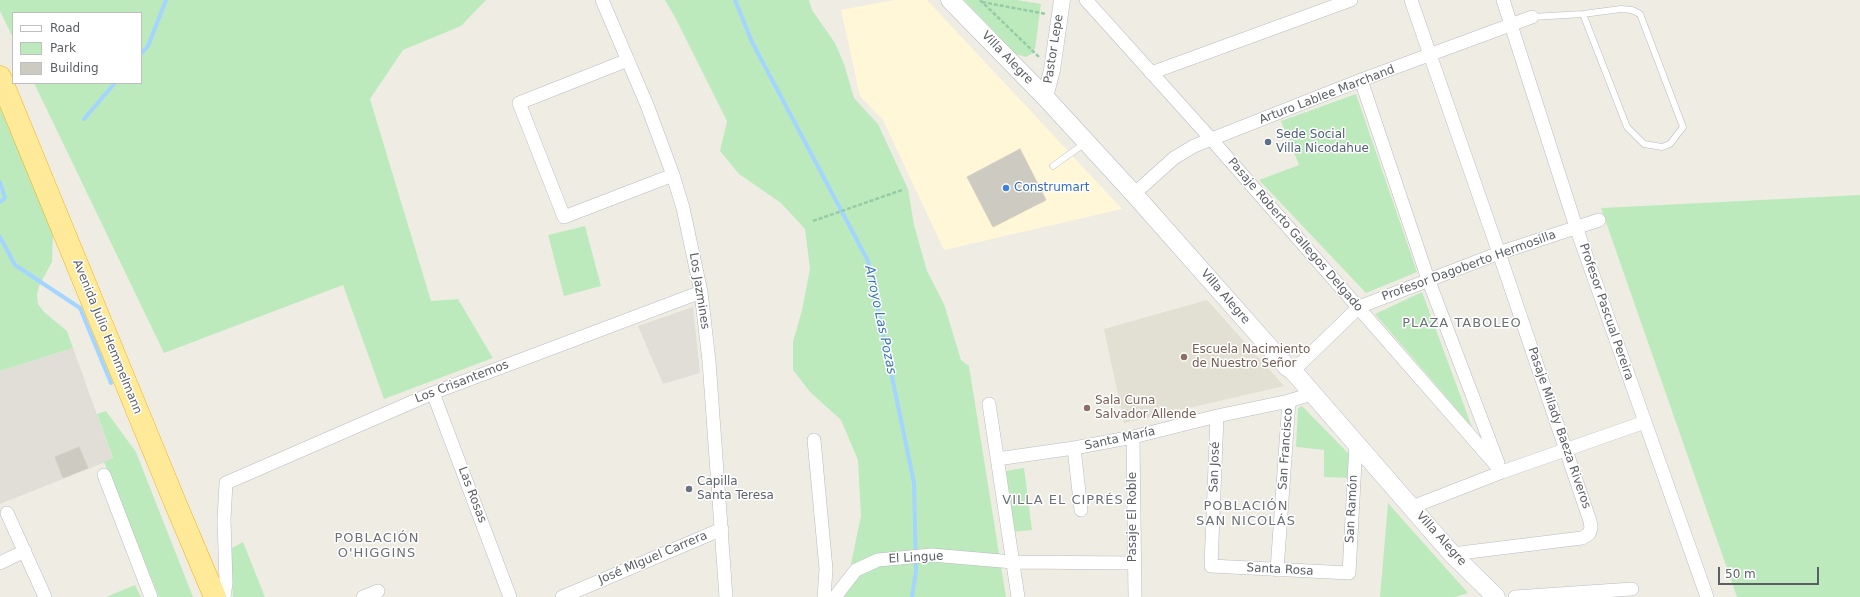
<!DOCTYPE html>
<meta charset="utf-8">
<style>
body{margin:0}
#map{position:relative;width:1860px;height:597px;overflow:hidden;background:#efede3;font-family:"DejaVu Sans",sans-serif}
canvas{display:block}
.legend{position:absolute;left:12px;top:12px;width:130px;height:72px;box-sizing:border-box;background:#fff;border:1px solid #bdbfc1;margin:0;padding:5px 7px;list-style:none;font-size:12px;color:#5b5f65}
.legend li{display:flex;align-items:center;gap:8px;height:20px}
.legend b{width:20px;border:1px solid #bdbfc1}
.scale{position:absolute;left:1718px;top:567px;width:101px;height:18px;box-sizing:border-box;border:2px solid #5b5f65;border-top:0;padding-left:5px;font-size:12px;line-height:14px;white-space:nowrap;color:#5b5f65;-webkit-text-stroke:3px #fff;paint-order:stroke}
</style>
<div id="map">
<canvas width="1860" height="597"></canvas>
<ul class="legend">
<li><b style="height:5px;background:#fff"></b>Road</li>
<li><b style="height:11px;background:#bdeabd"></b>Park</li>
<li><b style="height:11px;background:#cdcac2"></b>Building</li>
</ul>
<div class="scale">50 m</div>
</div>
<script>
const g = document.querySelector('canvas').getContext('2d');
g.lineJoin = 'round';
function fillPath(path, color) {
  g.fillStyle = color;
  g.fill(path, 'evenodd');
}
function shape(rows) {
  const path = new Path2D();
  for (const r of rows) {
    path.moveTo(r[0], r[1]);
    for (let i = 2; i < r.length; i += 2) path.lineTo(r[i], r[i + 1]);
  }
  return path;
}
function trace(path, color, width, dash) {
  g.strokeStyle = color;
  g.lineWidth = width;
  g.lineCap = dash ? 'butt' : 'round';
  g.setLineDash(dash || []);
  g.stroke(path);
}
function label(font, color, halo, rows, align = 'center') {
  g.font = font + ' "DejaVu Sans",sans-serif';
  g.lineWidth = 3;
  g.setLineDash([]);
  g.textBaseline = 'middle';
  g.strokeStyle = halo;
  g.fillStyle = color;
  for (const [text, x, y, turn = 0] of rows) {
    g.save();
    g.translate(x, y);
    g.rotate((+turn || 0) * Math.PI / 180);
    g.textAlign = isNaN(turn) ? turn : align;
    if (halo) g.strokeText(text, 0, 0);
    g.fillText(text, 0, 0);
    g.restore();
  }
}
fillPath(shape([
 [894,0,927,0,1122,209,944,250,883,120,860,96,841,10]
]), '#fff7d8');
fillPath(shape([
 [693,307,700,373,663,384,638,326],
 [73,348,113,459,0,504,0,371]
]), '#e0ded7');
fillPath(shape([
 [1207,300,1284,386,1124,423,1104,329]
]), '#e2dfd3');
fillPath(shape([
 [0,0,486,0,461,26,403,50,370,99,431,301,458,299,493,358,384,399,343,285,164,353,34,83,141,83,141,13,13,13,13,38,0,11],
 [665,0,809,0,812,10,835,43,844,64,854,98,878,124,908,189,914,225,927,271,944,304,961,360,969,366,1006,597,844,597,861,516,858,460,841,420,810,392,793,370,793,342,802,310,810,269,805,229,781,203,739,174,720,151,727,121,676,19],
 [964,0,1017,0,1041,4,1035,49,1033,53,1026,57,1016,54],
 [1356,94,1417,272,1366,293,1259,180,1299,165,1281,121],
 [0,107,51,225,53,234,52,262,39,286,37,295,38,304,44,312,67,331,73,348,0,371],
 [1860,195,1860,597,1737,597,1601,208],
 [585,226,601,286,564,296,548,235],
 [1422,292,1472,427,1375,314],
 [1302,406,1350,455,1350,478,1324,477,1324,450,1296,447,1298,408],
 [106,411,136,452,193,597,159,597,104,462,113,458,97,414],
 [1024,468,1032,530,1013,532,1006,471],
 [1388,503,1468,593,1455,597,1380,597],
 [243,542,265,597,233,597,230,549],
 [135,585,141,597,106,597]
]), '#bdeabd');
trace(shape([
 [735,0,752,42,868,261,914,483,916,571,912,597],
 [141,54,148,46,166,0],
 [84,119,115,83],
 [0,182,5,198,0,202],
 [0,237,15,265,80,308,111,383]
]), '#a3d5ff', 4);
const building = shape([
 [1020,149,1046,200,993,227,967,177,1020,149],
 [79,447,88,468,63,478,55,457,79,447]
]);
fillPath(building, '#cdcac2');
trace(building, '#d5cfc0', 1);
const service = shape([
 [1532,17,1583,14,1621,9,1632,10,1640,14,1683,127,1670,144,1662,147,1644,144,1627,127,1583,14],
 [1053,166,1085,143]
]);
const minor = shape([
 [602,0,647,105,673,175,683,208,701,292,709,361,726,597],
 [1086,0,1212,140,1502,472],
 [1411,0,1499,253,1590,521,1591,528,1589,534,1582,538,1452,554],
 [1503,0,1576,227,1707,597],
 [628,60,519,103,564,217,673,175],
 [1151,73,1351,0],
 [1361,80,1428,279,1498,463],
 [1134,194,1174,158,1194,146,1361,80,1532,17],
 [1293,371,1359,307,1499,253,1599,220],
 [433,393,510,597],
 [989,404,1018,597],
 [1217,416,1211,566,1349,573,1356,444],
 [1133,437,1135,597],
 [814,440,826,569,824,597],
 [1074,448,1081,510],
 [997,459,1074,448,1133,437,1217,416,1289,401,1311,394],
 [104,475,151,597],
 [1412,507,1502,472,1645,422],
 [7,513,45,597],
 [0,563,25,551],
 [1277,570,1289,401],
 [224,597,226,583,224,519,226,483,433,393,701,292],
 [363,597,378,591],
 [562,597,722,529],
 [835,597,856,570,878,560,932,555,1013,562,1133,563],
 [1515,597,1632,589]
]);
const tertiary = shape([
 [1045,97,1052,70,1062,0]
]);
const secondary = shape([
 [950,0,1045,97,1134,194,1287,367,1293,371,1452,554,1496,597]
]);
const trunk = shape([
 [0,77,174,500,215,597]
]);
trace(service, '#b8bbc1', 7);
trace(minor, '#b8bbc1', 14);
trace(tertiary, '#b8bbc1', 17);
trace(secondary, '#b8bcc3', 19);
trace(trunk, '#f2ab00', 23);
trace(shape([
 [980,0,1039,57],
 [982,2,1046,14],
 [813,221,902,190]
]), '#95cba6', 2.5, [4, 2]);
trace(service, '#fff', 6);
trace(minor, '#fff', 13);
trace(tertiary, '#fff', 16);
trace(secondary, '#fff', 18);
trace(trunk, '#ffea99', 22);
for (const [x, y, r, color] of [
 [1268,142,4,"#5c6f8a"],
 [1006,188,4,"#3f7fe0"],
 [1184,357,4,"#8d6e63"],
 [1087,408,4,"#8d6e63"],
 [689,489,4,"#6b7280"]
]) {
  const dot = new Path2D();
  dot.arc(x, y, r, 0, 2 * Math.PI);
  g.fillStyle = color;
  g.fill(dot);
  trace(dot, '#fff', 1.5);
}
label('12px', '#5b5f65', '#fff', [
 ["Pastor Lepe",1054,49,-81],
 ["Villa Alegre",1007,58,46],
 ["Arturo Lablee Marchand",1327,95,-21],
 ["Pasaje Roberto Gallegos Delgado",1295,235,49],
 ["Profesor Dagoberto Hermosilla",1469,266,-20],
 ["Los Jazmines",699,291,81],
 ["Villa Alegre",1225,297,49],
 ["Profesor Pascual Pereira",1606,312,71],
 ["Avenida Julio Hemmelmann",107,337,68],
 ["Los Crisantemos",462,382,-21],
 ["Pasaje Milady Baeza Riveros",1559,428,71],
 ["Santa María",1120,439,-12],
 ["San Francisco",1286,449,-86],
 ["San José",1215,467,-88],
 ["Las Rosas",472,495,69],
 ["San Ramón",1352,509,-87],
 ["Pasaje El Roble",1133,517,-90],
 ["Villa Alegre",1441,539,48],
 ["José MIguel Carrera",653,558,-23],
 ["El Lingue",916,558,-3],
 ["Santa Rosa",1280,570,3]
]);
label('12px', '#4e5e75', '#fff', [
 ["Sede Social",1276,135],
 ["Villa Nicodahue",1276,149]
], 'left');
label('12px', '#366cbe', '#fff', [
 ["Construmart",1014,188]
], 'left');
label('12px', '#785e54', '#fff', [
 ["Escuela Nacimiento",1192,350],
 ["de Nuestro Señor",1192,364],
 ["Sala Cuna",1095,401],
 ["Salvador Allende",1095,415]
], 'left');
label('12px', '#5b616d', '#fff', [
 ["Capilla",697,482],
 ["Santa Teresa",697,496]
], 'left');
label('italic 13px', '#3575bc', '#fff', [
 ["Arroyo Las Pozas",880,320,78]
]);
g.letterSpacing = '1px';
label('13px', '#6c7177', '#fff', [
 ["PLAZA TABOLEO",1462,324],
 ["VILLA EL CIPRÉS",1063,501],
 ["POBLACIÓN",1246,507],
 ["SAN NICOLÁS",1246,522],
 ["POBLACIÓN",377,539],
 ["O'HIGGINS",377,554]
]);
g.letterSpacing = '0px';
</script>
